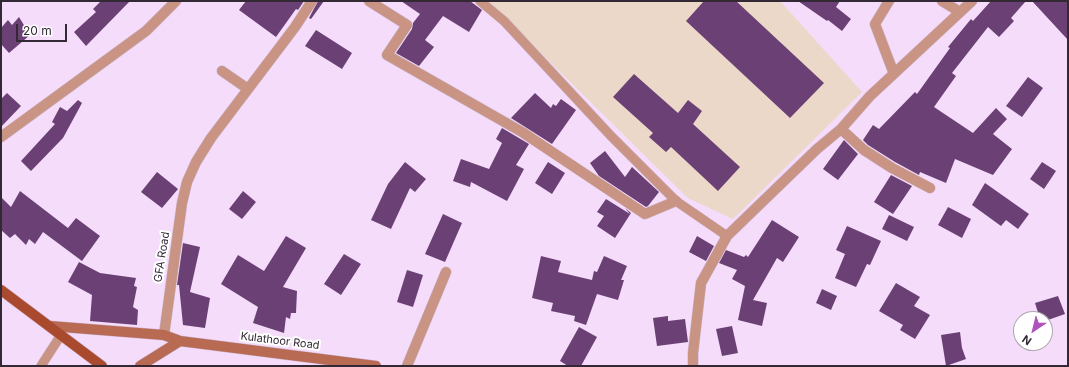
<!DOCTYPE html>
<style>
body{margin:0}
#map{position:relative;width:1069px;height:367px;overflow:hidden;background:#f4dcfa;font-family:Inter,sans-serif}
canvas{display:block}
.frame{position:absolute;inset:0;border:2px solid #322934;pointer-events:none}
.north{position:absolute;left:1013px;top:311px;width:40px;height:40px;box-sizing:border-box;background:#fff;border:1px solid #ada9ae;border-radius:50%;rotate:215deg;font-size:11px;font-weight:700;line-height:16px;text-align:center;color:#322934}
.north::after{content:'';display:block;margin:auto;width:14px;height:18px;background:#af52bd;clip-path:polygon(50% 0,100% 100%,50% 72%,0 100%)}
.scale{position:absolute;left:16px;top:24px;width:51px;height:18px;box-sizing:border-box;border:2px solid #322934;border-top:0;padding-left:5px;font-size:12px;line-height:14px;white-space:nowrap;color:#322934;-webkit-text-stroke:3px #fff;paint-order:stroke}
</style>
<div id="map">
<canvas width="1069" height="367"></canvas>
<div class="frame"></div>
<div class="north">N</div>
<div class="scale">20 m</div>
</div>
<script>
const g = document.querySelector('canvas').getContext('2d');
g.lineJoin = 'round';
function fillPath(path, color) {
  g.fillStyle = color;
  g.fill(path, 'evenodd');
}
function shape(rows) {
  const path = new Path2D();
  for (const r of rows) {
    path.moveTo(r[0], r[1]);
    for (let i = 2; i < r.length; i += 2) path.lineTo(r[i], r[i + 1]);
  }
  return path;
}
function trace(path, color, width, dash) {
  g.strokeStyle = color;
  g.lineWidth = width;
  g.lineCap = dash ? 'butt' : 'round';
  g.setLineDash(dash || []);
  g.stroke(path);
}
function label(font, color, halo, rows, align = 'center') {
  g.font = font + ' Inter,sans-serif';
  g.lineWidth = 4;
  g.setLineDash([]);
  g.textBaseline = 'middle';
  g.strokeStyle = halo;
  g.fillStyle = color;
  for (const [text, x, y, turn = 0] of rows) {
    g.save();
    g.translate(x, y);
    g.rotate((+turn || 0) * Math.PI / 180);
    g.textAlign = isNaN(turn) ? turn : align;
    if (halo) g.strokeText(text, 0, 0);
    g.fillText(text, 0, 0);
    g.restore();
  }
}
fillPath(shape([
 [488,1,780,1,862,92,733,219,688,198]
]), '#ebd8c8');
fillPath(shape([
 [101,1,130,1,86,46,74,32,96,12,93,9],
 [246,1,304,1,298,10,296,9,276,37,239,10],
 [318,1,324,1,311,19,309,18],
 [401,1,470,1,482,10,469,32,443,16,425,40,434,47,419,66,396,53,412,29,413,23,420,14],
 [704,1,736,1,824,83,790,118,686,21],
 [798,1,840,1,836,7,851,19,842,31,828,20,827,21],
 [991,1,1026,1,1011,18,1014,21,999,37,988,27,952,73,956,76,934,107,973,133,996,108,1007,119,993,134,1012,149,993,175,955,159,946,183,920,172,919,175,895,162,868,145,863,140,873,125,879,129,915,92,917,94,950,48,948,47,971,19,973,21],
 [1032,1,1068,1,1068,40],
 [19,17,30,35,9,53,1,44,1,28,8,20,12,25],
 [316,30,352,53,342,69,305,46],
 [634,74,678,113,688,100,702,111,693,124,740,167,718,191,671,147,666,152,649,137,653,133,613,97],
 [1028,77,1043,88,1022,117,1006,106],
 [7,93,21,106,1,127,1,99],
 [535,93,551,108,553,104,556,106,561,99,576,110,552,144,511,118],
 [78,100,82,103,63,138,31,171,21,161,55,124,52,122,60,107,67,111],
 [502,128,529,144,516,165,524,169,507,201,471,182,470,187,453,181,461,159,489,169,502,143,496,139],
 [844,140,858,154,838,180,823,169],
 [605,151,625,177,632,167,659,192,648,206,646,207,599,176,590,163],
 [405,162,426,179,415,192,410,188,391,229,371,220,388,184],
 [548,162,565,173,552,194,535,183],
 [1042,162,1056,171,1044,189,1030,179],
 [157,172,178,189,162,208,141,192],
 [891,175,912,186,893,214,874,202],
 [985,183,1029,214,1018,229,1006,220,1001,226,972,205],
 [20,191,68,228,76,218,100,236,82,261,43,232,35,244,29,239,26,245,15,234,10,238,1,230,1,197,11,207],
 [243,191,256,202,242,219,229,209],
 [606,199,630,214,625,208,631,213,615,238,597,226,604,216,597,212],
 [948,207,971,219,962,238,938,225],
 [443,214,462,223,445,262,425,254],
 [889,215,914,227,907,241,882,229],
 [772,220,799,237,783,262,777,258,753,300,767,303,762,326,738,320,745,286,732,279,737,270,719,263,726,250,744,257,746,255,748,257],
 [847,226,881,241,870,265,867,264,856,287,835,278,845,254,836,250],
 [286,236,306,248,283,287,297,291,296,313,291,313,290,319,286,317,284,333,253,323,258,307,221,284,238,255,264,271],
 [697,236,714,246,706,261,689,252],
 [183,243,200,247,190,292,210,298,205,328,183,325,179,285,177,285],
 [344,254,361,264,341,295,324,284],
 [541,256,561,261,558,272,592,280,594,271,597,272,604,256,627,266,621,280,624,280,618,300,597,294,586,325,574,321,575,316,551,311,553,303,532,298],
 [79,262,100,273,136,278,134,286,137,287,133,307,138,310,137,325,90,321,92,295,68,282],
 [407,270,423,275,413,307,397,302],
 [896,283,920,297,914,306,930,315,915,339,900,330,903,325,879,311],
 [822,289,837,296,831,310,816,303],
 [1058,296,1065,314,1045,321,1045,319,1040,319,1035,303],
 [668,316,668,321,685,319,688,342,657,346,653,318],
 [732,326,738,353,722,356,716,329],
 [579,327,597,337,581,366,568,366,560,361],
 [960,332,962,348,966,359,946,366,941,335]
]), '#6b4175');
const lane = shape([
 [480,1,504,21,611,136,676,201,727,236],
 [41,366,61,335]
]);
const street = shape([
 [369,1,407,25,387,55,522,132,645,214,676,201],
 [889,1,875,24,894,74],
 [942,1,960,12],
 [222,71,248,89],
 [841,129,864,150,892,168,930,188],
 [1,137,146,31,176,1],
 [164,335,182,203,187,182,196,162,211,138,295,27,312,1],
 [407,366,446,272],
 [693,366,693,353,701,283,727,236,817,149,841,129,870,96,972,1]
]);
const secondary = shape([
 [50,326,164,335,180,341,376,366],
 [140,366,180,341]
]);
const primary = shape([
 [1,290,102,366]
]);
trace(lane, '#cdb8d2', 10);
trace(street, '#cdb8d2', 11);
trace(secondary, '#cdb8d2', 11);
trace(primary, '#cdb8d2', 11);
trace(lane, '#ca9484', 9);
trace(street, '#ca9484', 10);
trace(secondary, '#b86a53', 10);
trace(primary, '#a94a2e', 10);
label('11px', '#322934', '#fff', [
 ["GFA Road",162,257,-81],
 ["Kulathoor Road",280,341,7]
]);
</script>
